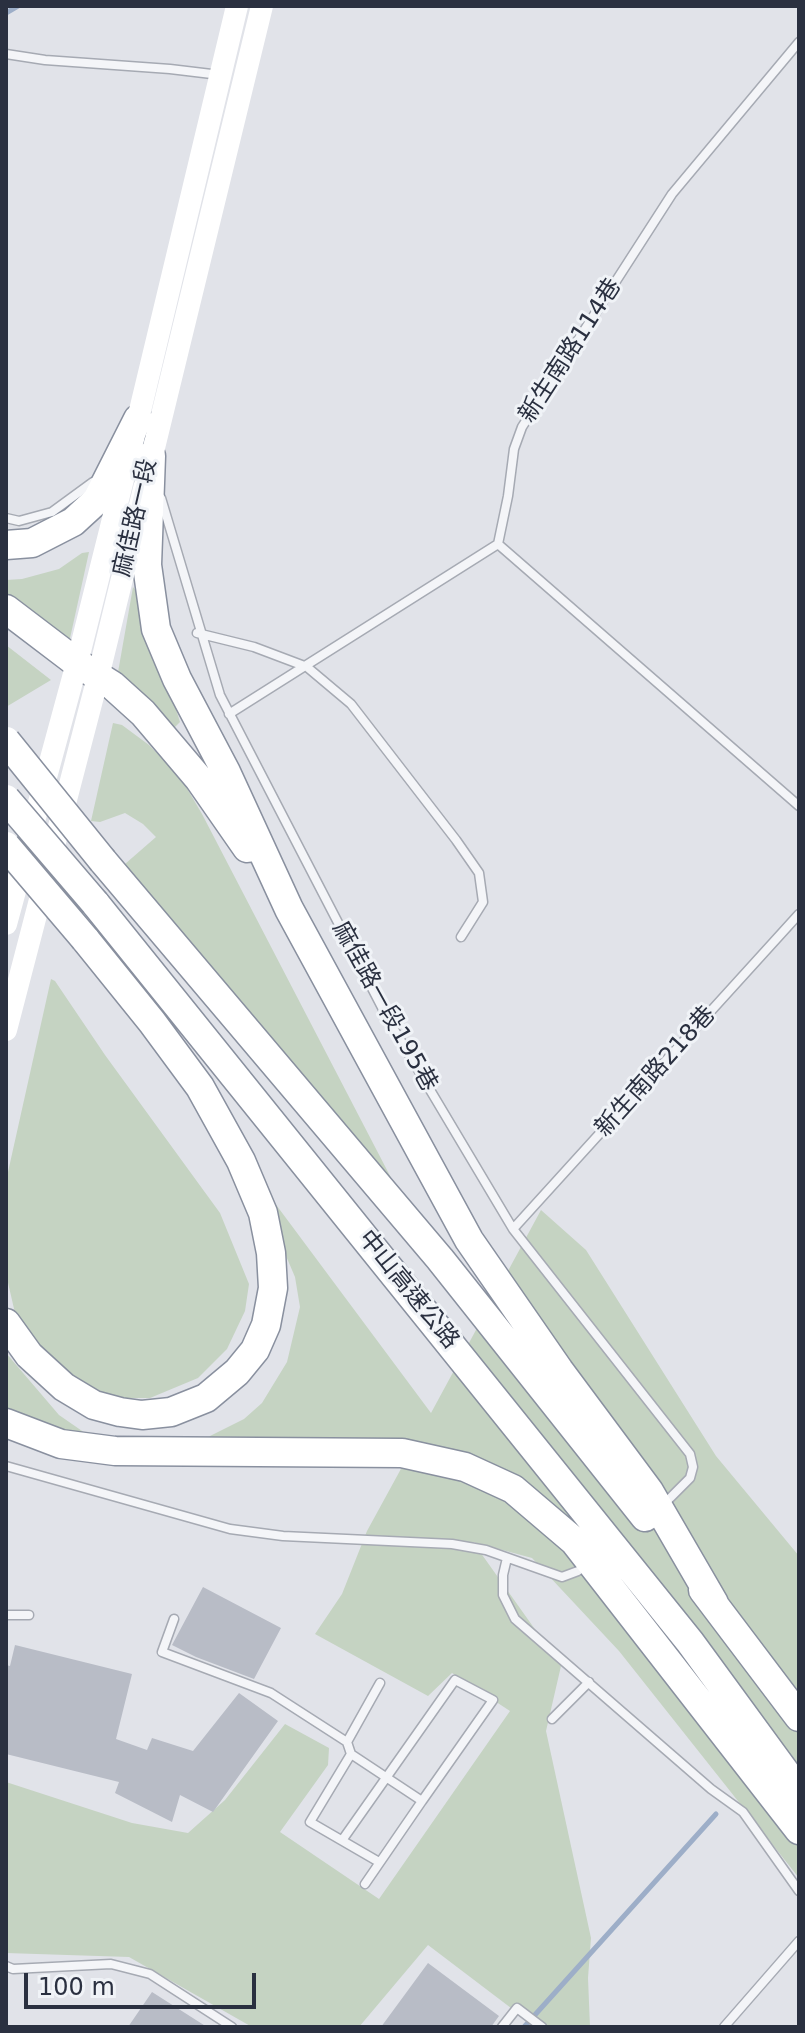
<!DOCTYPE html>
<meta charset="utf-8">
<style>
body{margin:0}
#map{position:relative;width:805px;height:2033px;overflow:hidden;background:#e1e3e9;font-family:"DejaVu Sans",sans-serif}
canvas{display:block}
.frame{position:absolute;inset:0;border:8px solid #2a3040;pointer-events:none}
.scale{position:absolute;left:24px;top:1973px;width:232px;height:36px;box-sizing:border-box;border:4px solid #2a3040;border-top:0;padding-left:10px;font-size:24px;line-height:28px;white-space:nowrap;color:#2a3040;-webkit-text-stroke:6px #f0f3f7;paint-order:stroke}
</style>
<div id="map">
<canvas width="805" height="2033"></canvas>
<div class="frame"></div>
<div class="scale">100 m</div>
</div>
<script>
const g = document.querySelector('canvas').getContext('2d');
g.lineJoin = 'round';
function fillPath(path, color) {
  g.fillStyle = color;
  g.fill(path, 'evenodd');
}
function shape(rows) {
  const path = new Path2D();
  for (const r of rows) {
    path.moveTo(r[0], r[1]);
    for (let i = 2; i < r.length; i += 2) path.lineTo(r[i], r[i + 1]);
  }
  return path;
}
function trace(path, color, width, dash) {
  g.strokeStyle = color;
  g.lineWidth = width;
  g.lineCap = dash ? 'butt' : 'round';
  g.setLineDash(dash || []);
  g.stroke(path);
}
function label(font, color, halo, rows, align = 'center') {
  g.font = font + ' "DejaVu Sans","Noto Sans TC",sans-serif';
  g.lineWidth = 6;
  g.setLineDash([]);
  g.textBaseline = 'middle';
  g.strokeStyle = halo;
  g.fillStyle = color;
  for (const [text, x, y, turn = 0] of rows) {
    g.save();
    g.translate(x, y);
    g.rotate((+turn || 0) * Math.PI / 180);
    g.textAlign = isNaN(turn) ? turn : align;
    if (halo) g.strokeText(text, 0, 0);
    g.fillText(text, 0, 0);
    g.restore();
  }
}
fillPath(shape([
 [89,552,65,661,6,615,6,580,22,579,59,569,82,553],
 [133,587,141,598,180,722,172,730,114,695],
 [6,645,51,680,6,707],
 [113,723,122,725,149,745,181,778,202,814,401,1197,125,864,156,837,143,824,125,813,100,822,91,821],
 [51,979,55,981,105,1055,220,1213,249,1284,245,1311,227,1349,198,1378,150,1398,109,1398,70,1384,33,1350,15,1313,6,1274,6,1181],
 [248,1167,431,1413,541,1210,586,1250,716,1456,799,1556,799,1878,619,1651,532,1558,473,1542,561,1666,546,1731,591,1938,588,1978,590,2027,536,2027,428,1945,359,2027,252,2027,129,1957,6,1953,6,1782,132,1823,188,1833,225,1800,285,1724,329,1748,328,1765,280,1832,379,1899,510,1711,452,1673,428,1696,315,1634,342,1594,367,1531,408,1456,149,1458,6,1426,6,1353,59,1415,85,1433,130,1445,204,1439,244,1419,262,1403,287,1362,300,1307,295,1277]
]), '#c5d3c2');
trace(shape([
 [6,13,18,6],
 [524,2027,716,1814]
]), '#9daec8', 5);
fillPath(shape([
 [203,1587,281,1628,254,1679,196,1657,172,1645],
 [15,1645,132,1674,116,1739,147,1750,152,1738,193,1751,239,1693,278,1721,213,1812,180,1795,172,1822,115,1793,119,1782,6,1754,6,1665,10,1666],
 [428,1963,499,2016,491,2027,381,2027],
 [152,1992,207,2027,128,2027]
]), '#b8bcc6');
const lane = shape([
 [6,54,45,60,170,69,220,75],
 [161,498,220,695,389,1021,513,1229,690,1454,693,1467,690,1478,667,1501],
 [6,518,19,521,52,512,93,482],
 [498,544,799,806],
 [197,633,254,647,307,667,351,704,456,840,479,873,483,902,461,937],
 [229,714,498,544,508,496,514,449,522,427,672,194,799,42],
 [513,1229,799,914],
 [6,1466,230,1529,283,1536,452,1544,486,1550,562,1577,578,1571],
 [507,1558,503,1575,503,1595,515,1619,711,1789,743,1812,799,1891],
 [6,1615,29,1615],
 [174,1619,162,1652,271,1693,347,1742],
 [552,1719,589,1682],
 [351,1754,422,1801,365,1884],
 [343,1839,455,1680,493,1700,422,1801],
 [379,1862,310,1822,351,1754,347,1742,380,1683],
 [6,1966,13,1969,111,1964,150,1974,232,2027],
 [502,2027,517,2008,542,2027],
 [724,2027,799,1941]
]);
const highway = shape([
 [151,456,147,565,156,629,177,679,226,772,289,909,469,1240,559,1370,649,1491,714,1603],
 [6,545,32,543,73,522,97,500,138,419],
 [6,609,77,663,112,685,143,713,199,779,247,848],
 [103,861,440,1259,645,1517],
 [95,903,690,1642,799,1791],
 [6,1323,29,1355,64,1387,94,1405,120,1412,142,1415,171,1412,206,1398,237,1372,255,1350,266,1325,273,1288,271,1253,263,1213,241,1161,200,1087,152,1022,85,939],
 [6,1423,61,1444,115,1451,402,1453,465,1467,513,1489,574,1541,799,1830],
 [703,1590,799,1717]
]);
trace(lane, '#a6aab3', 11);
trace(highway, '#89909f', 31);
trace(lane, '#f4f5f8', 8);
trace(shape([
 [6,924,77,663,138,419,237,6],
 [6,1030,98,677,262,6]
]), '#fff', 22);
trace(highway, '#fff', 28);
const highwayBridge = shape([
 [6,741,103,861],
 [6,799,95,903],
 [6,846,85,939]
]);
trace(highwayBridge, '#89909f', 31, []);
trace(highwayBridge, '#fff', 28);
label('24px', '#2a3040', '#f0f3f7', [
 ["新生南路114巷",571,351,-57],
 ["麻佳路一段",136,518,-77],
 ["麻佳路一段195巷",384,1007,61],
 ["新生南路218巷",656,1072,-48],
 ["中山高速公路",408,1290,51]
]);
</script>
